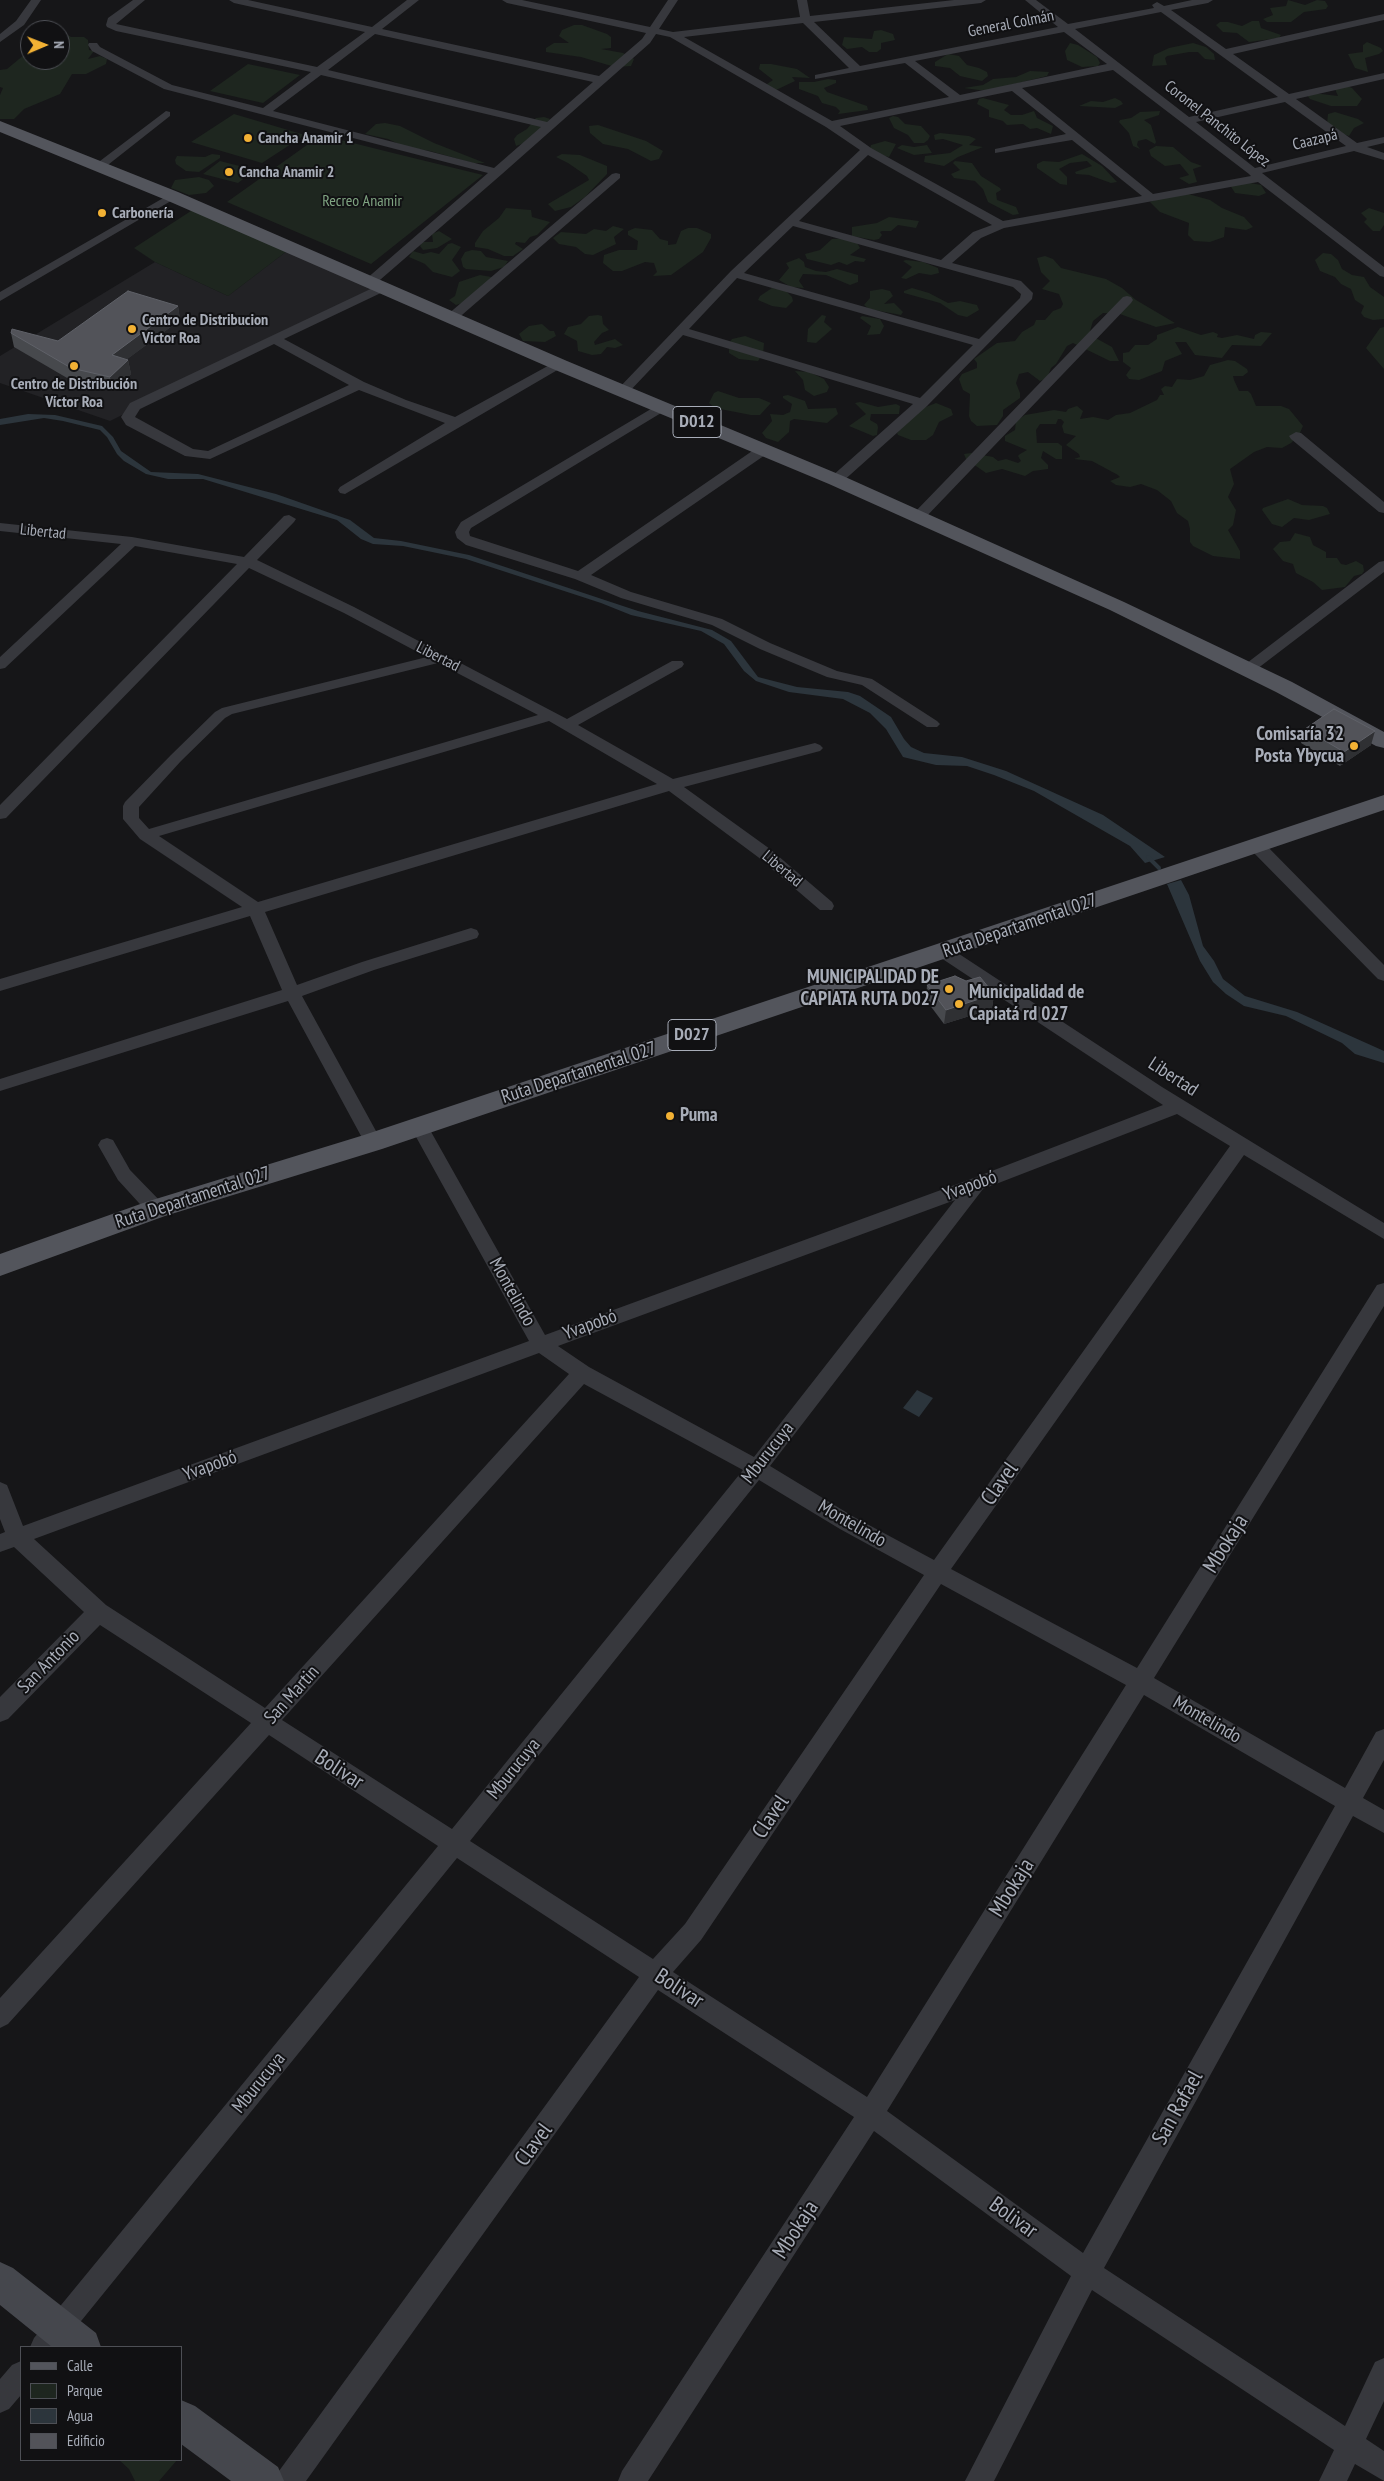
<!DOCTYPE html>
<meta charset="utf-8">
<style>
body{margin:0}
#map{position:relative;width:1384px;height:2481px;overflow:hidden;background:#161618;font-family:"PT Sans Narrow",sans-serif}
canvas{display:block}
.legend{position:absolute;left:20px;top:2346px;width:162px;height:115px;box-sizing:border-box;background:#111113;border:1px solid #4d4f55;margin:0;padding:6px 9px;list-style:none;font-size:15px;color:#a8adb8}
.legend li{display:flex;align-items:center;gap:10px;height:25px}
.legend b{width:25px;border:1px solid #4d4f55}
.north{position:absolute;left:20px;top:20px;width:50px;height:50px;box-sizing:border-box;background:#111113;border:1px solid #4d4f55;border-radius:50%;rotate:89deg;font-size:14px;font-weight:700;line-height:20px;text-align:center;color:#a8adb8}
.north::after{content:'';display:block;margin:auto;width:18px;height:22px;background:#f2b134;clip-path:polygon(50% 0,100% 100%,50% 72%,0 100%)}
</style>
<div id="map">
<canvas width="1384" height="2481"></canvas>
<ul class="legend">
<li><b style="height:6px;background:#53555c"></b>Calle</li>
<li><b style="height:14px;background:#1e261f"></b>Parque</li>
<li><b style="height:14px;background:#2c353c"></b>Agua</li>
<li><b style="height:14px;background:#525359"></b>Edificio</li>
</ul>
<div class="north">N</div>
</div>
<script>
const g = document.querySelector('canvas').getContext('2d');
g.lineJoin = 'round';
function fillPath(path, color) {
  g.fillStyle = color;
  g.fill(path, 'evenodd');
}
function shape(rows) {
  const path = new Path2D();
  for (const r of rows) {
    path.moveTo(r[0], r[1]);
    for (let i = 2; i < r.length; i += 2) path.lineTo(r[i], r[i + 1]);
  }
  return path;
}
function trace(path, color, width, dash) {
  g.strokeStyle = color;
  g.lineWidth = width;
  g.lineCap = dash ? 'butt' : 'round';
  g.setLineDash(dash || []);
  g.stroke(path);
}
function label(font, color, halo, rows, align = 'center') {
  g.font = font + ' "PT Sans Narrow",sans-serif';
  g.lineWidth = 4;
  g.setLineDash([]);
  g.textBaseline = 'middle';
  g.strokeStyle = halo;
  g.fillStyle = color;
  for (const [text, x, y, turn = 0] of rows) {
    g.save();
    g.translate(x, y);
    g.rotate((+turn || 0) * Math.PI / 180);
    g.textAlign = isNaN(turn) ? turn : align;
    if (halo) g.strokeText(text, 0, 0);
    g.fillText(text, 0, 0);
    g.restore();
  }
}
fillPath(shape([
 [287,251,378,287,110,421,0,383,0,356,155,262,228,296]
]), '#222225');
fillPath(shape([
 [1288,0,1305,5,1317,0,1325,1,1328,6,1326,9,1304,12,1291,22,1267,22,1263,19,1273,15,1270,8,1286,6],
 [1252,21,1259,21,1261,28,1281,35,1279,38,1249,42,1237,33,1223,32,1216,25,1220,22,1228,22,1242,26],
 [574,25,582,25,607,34,611,37,611,48,601,49,623,53,634,59,631,66,615,67,581,57,546,52,546,48,554,43,569,43,559,36,562,30],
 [60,30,71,37,84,37,88,40,89,50,94,51,88,59,100,56,107,59,106,64,86,74,72,74,60,94,24,109,14,119,0,119,0,95,3,88,0,87,0,70,7,69,30,50,30,60,60,60],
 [881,30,893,34,895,40,881,43,881,49,877,52,869,52,862,47,847,49,842,45,844,37,872,39,874,31],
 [1367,42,1381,48,1383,51,1379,54,1365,58,1368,72,1355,68,1348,54,1363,52,1363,45],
 [1070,43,1078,45,1097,57,1100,63,1098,66,1082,67,1067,60,1065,51],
 [1193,43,1206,47,1214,54,1215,60,1205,59,1198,52,1189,52,1167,56,1165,58,1167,65,1152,66,1154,55,1169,48],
 [948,54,959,56,967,65,979,68,987,72,988,76,982,81,960,76,950,68,935,66,935,62],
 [248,64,300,75,263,103,210,91],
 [760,64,771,64,797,69,810,78,792,77,795,81,776,90,764,86,773,80,759,69],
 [1030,71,1049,72,1047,76,986,91,964,88,983,85,993,79,1016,77],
 [828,79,836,80,836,83,824,88,827,92,867,106,868,110,838,114,840,111,836,107,822,103,818,96,799,89,799,82,814,82],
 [1345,85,1352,88,1362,99,1357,106,1331,106,1310,99,1307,95,1313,93,1338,96,1335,89],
 [983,98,1009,105,1004,110,1011,115,1022,115,1034,111,1037,118,1053,126,1051,134,1037,128,1030,129,1023,124,1007,125,1003,121,989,117,989,110,977,104,979,99],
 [1115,98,1121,101,1123,104,1115,108,1079,106,1091,101,1103,102],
 [1160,111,1159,115,1144,120,1151,125,1156,142,1155,144,1146,139,1138,141,1137,145,1140,149,1133,146,1129,133,1119,122,1120,120,1131,118,1140,112],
 [1335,112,1358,119,1364,123,1354,128,1349,136,1337,132,1327,125,1328,114],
 [234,114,305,135,262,163,191,142],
 [893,116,898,117,905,124,921,126,930,136,928,140,924,143,914,143,908,135,894,128,889,118],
 [544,117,550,119,530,141,516,146,514,139,517,135,527,129,536,118],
 [385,123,400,126,434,143,485,163,473,163,430,151,405,147,388,139,365,134,376,124],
 [598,125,646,141,663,151,659,159,651,161,628,149,603,144,590,133,589,126],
 [940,133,969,136,976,139,969,145,983,147,958,157,944,166,924,162,925,156,950,153,963,145,943,139,935,140,934,135],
 [321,135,397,154,483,175,371,264,227,202],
 [885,141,896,144,889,157,869,152,871,145],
 [902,145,914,147,927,145,932,153,914,155,897,148],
 [1156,146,1173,147,1191,162,1202,166,1193,169,1197,182,1189,184,1179,178,1189,175,1180,164,1165,166,1151,156,1149,150],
 [212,154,220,155,220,158,199,172,186,171,176,164,175,160,177,156,205,157],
 [562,154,580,155,607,166,607,174,585,197,571,207,555,211,548,204,589,180,587,176,568,163,556,157],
 [1082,154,1102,166,1117,182,1111,183,1089,175,1076,174,1075,172,1092,166,1087,161,1070,163,1059,169,1067,177,1067,185,1060,184,1037,168,1037,164,1043,161,1059,162],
 [220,161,255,170,238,183,203,174],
 [955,161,972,163,981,176,1000,188,1001,190,996,193,997,200,1016,207,1019,214,1013,215,988,202,983,189,975,181,954,178,951,174,960,170,953,163],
 [199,177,209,180,214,186,206,193,189,195,171,188,175,180],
 [1250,183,1261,185,1266,193,1259,196,1235,193,1230,185],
 [1188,194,1210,200,1222,208,1244,217,1253,227,1246,230,1225,227,1224,237,1210,242,1194,241,1188,235,1189,223,1160,212,1150,202,1163,196],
 [506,208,531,210,532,217,550,222,537,235,530,237,525,243,516,242,515,244,523,249,513,256,504,256,488,249,475,247,475,243,483,231,499,218],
 [1369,208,1384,213,1384,225,1380,231,1373,231,1364,222,1367,219,1361,213],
 [194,209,287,251,228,296,155,262,134,248],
 [889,217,919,221,916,228,898,225,891,231,882,231,880,232,882,235,879,239,874,240,852,236,852,227,877,223],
 [613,226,624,229,614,237,616,244,593,255,585,254,576,247,559,244,553,238,561,232,586,234,594,229,606,231],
 [635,228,652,230,660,239,668,241,668,245,676,244,681,231,688,228,697,228,711,234,711,238,703,252,671,275,653,276,657,272,654,263,645,262,622,271,613,271,603,263,604,255,619,250,637,250,638,241,628,235,628,231],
 [439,231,452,239,437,248,423,250,420,246,422,242,433,242,432,234],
 [849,238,856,241,860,248,850,255,866,259,864,262,855,261,847,265,839,262,831,265,807,259,805,254,820,250,832,239],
 [452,243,461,247,452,260,460,271,452,277,433,272,425,264,409,257,413,251,423,254,431,252,439,254,448,244],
 [472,250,481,251,486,257,508,261,504,267,491,271,466,269,463,267,461,259,465,252],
 [1323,253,1331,254,1338,260,1342,269,1352,275,1364,277,1370,287,1384,297,1384,319,1373,320,1364,317,1361,313,1364,306,1355,300,1351,289,1341,284,1335,277,1320,271,1315,260],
 [1045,256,1053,259,1061,268,1106,279,1122,288,1136,300,1175,323,1156,327,1120,314,1103,313,1093,321,1090,331,1092,336,1112,347,1119,361,1110,361,1073,343,1067,346,1056,364,1051,368,1047,378,1040,381,1028,372,1019,374,1016,383,1020,393,1020,398,1003,410,1003,416,997,425,977,426,971,421,969,416,970,394,963,390,959,379,962,374,977,368,977,363,974,359,997,343,1015,341,1022,332,1034,325,1036,320,1045,320,1053,311,1061,308,1063,304,1059,294,1042,289,1050,281,1041,272,1037,258],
 [799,258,804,262,805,267,816,271,826,272,837,269,858,275,858,282,850,285,826,275,803,274,799,281,804,288,791,287,779,280,789,268,786,263],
 [906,260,923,262,938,268,939,273,931,275,919,273,906,279,901,278,912,267,903,261],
 [480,275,497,278,473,300,456,305,449,300,455,296,459,282],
 [772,288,785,290,792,297,793,301,786,308,772,306,758,300,760,296],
 [912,288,929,293,948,303,960,301,977,305,979,310,967,317,958,315,940,303,904,293,904,291],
 [882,289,890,291,893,296,884,304,894,303,903,312,901,315,869,309,864,305,870,298,870,291],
 [598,315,602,316,603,324,609,330,602,333,594,342,595,345,615,339,623,345,615,348,607,347,601,354,592,355,578,351,577,341,564,334,568,327,581,324,589,316],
 [822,315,826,316,824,322,832,329,816,343,807,342,808,329],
 [862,316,880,319,884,326,880,334,867,335,871,326,860,318],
 [542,324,550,331,554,331,556,336,545,342,523,341,519,334,529,326],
 [1178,327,1201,335,1213,332,1218,334,1217,337,1222,338,1237,335,1254,339,1255,335,1261,332,1272,333,1261,346,1232,345,1222,358,1195,355,1186,342,1175,342,1182,354,1165,361,1162,371,1139,380,1129,379,1126,375,1131,368,1123,362,1123,353,1129,352,1135,345,1148,345,1157,339,1157,335],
 [1384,327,1384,369,1366,348,1380,328],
 [745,336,764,343,763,354,758,361,739,359,729,353,729,343,732,339],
 [1228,360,1235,361,1247,369,1248,372,1243,376,1233,376,1234,380,1239,391,1248,391,1251,394,1256,406,1281,406,1289,409,1303,426,1299,435,1291,443,1282,448,1267,447,1254,452,1230,469,1234,484,1228,497,1236,510,1233,525,1228,530,1240,551,1240,559,1213,556,1193,546,1190,542,1190,529,1188,521,1177,513,1171,501,1157,490,1141,484,1130,487,1116,485,1110,481,1120,477,1118,475,1092,461,1074,459,1080,457,1079,454,1066,445,1076,436,1064,433,1062,426,1064,422,1061,419,1058,419,1056,424,1040,424,1036,430,1037,443,1058,443,1062,446,1062,459,1056,459,1043,451,1041,458,1048,465,1048,469,1033,471,1025,476,1002,469,986,473,966,459,964,454,971,453,993,457,998,461,1006,459,1018,463,1021,461,1018,456,1020,454,1027,450,1005,441,1005,436,1015,430,1016,421,1025,415,1054,410,1066,412,1068,409,1077,406,1083,411,1080,419,1093,417,1108,420,1116,415,1130,413,1157,400,1160,395,1164,395,1161,389,1165,386,1172,387,1177,379,1190,380,1204,376,1210,365],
 [795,371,809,372,824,379,829,387,827,392,814,396,805,390,803,380],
 [718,391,739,398,759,398,771,403,760,415,751,415,715,408,709,403,714,393],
 [788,395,805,401,808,409,836,408,838,414,827,423,794,419,790,421,789,432,778,442,766,438,762,433,772,421,770,414,783,415,790,412,792,404,783,398,783,396],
 [860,402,878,407,896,404,900,406,899,414,871,414,870,420,877,424,878,427,877,435,873,436,849,426,866,414,855,403],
 [936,403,951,409,953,415,939,422,933,435,926,440,911,440,898,435,897,433,918,410],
 [1288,499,1302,505,1323,506,1327,508,1330,514,1309,520,1294,518,1282,527,1272,524,1262,510,1263,508],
 [1295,533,1310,537,1313,545,1326,552,1326,558,1337,558,1341,564,1346,565,1356,561,1363,565,1364,571,1362,574,1354,576,1345,587,1322,590,1313,582,1296,573,1293,564,1283,561,1273,549,1280,542,1290,541],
 [119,2460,177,2460,159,2481,135,2481,129,2469]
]), '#1e261f');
fillPath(shape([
 [28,414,55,415,102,426,113,437,121,451,151,472,198,474,276,494,350,520,374,538,401,541,469,555,638,611,712,630,731,641,758,677,797,687,848,692,860,696,891,717,904,739,911,747,924,753,962,757,1006,771,1103,815,1165,857,1145,863,1130,846,1034,791,994,775,967,766,936,765,903,757,886,729,870,713,843,699,789,692,756,681,744,671,724,644,701,631,631,615,601,603,466,559,403,546,373,544,361,539,337,520,203,479,168,479,146,474,124,461,117,454,107,437,100,430,63,421,44,418,0,425,0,419],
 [1181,880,1189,895,1203,946,1214,961,1223,979,1245,996,1297,1012,1384,1051,1384,1063,1355,1054,1342,1043,1286,1016,1244,1006,1226,994,1213,982,1200,961,1167,884],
 [917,1390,933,1398,919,1417,903,1408]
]), '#2c353c');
trace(shape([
 [1148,857,1159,868]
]), '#2c353c', 4);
fillPath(shape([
 [31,0,41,0,24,25,0,42,0,34,16,21,31,0],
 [133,0,145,0,116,24,317,67,365,32,234,3,229,0,248,0,372,27,407,0,419,0,382,29,599,76,642,39,646,33,507,3,502,0,522,0,650,27,668,0,678,0,659,29,673,32,800,17,797,0,807,0,810,16,954,0,986,0,981,3,814,22,860,66,1058,27,1025,0,1036,0,1068,24,1154,8,1152,5,1157,2,1164,6,1192,0,1213,0,1208,3,1171,10,1226,49,1384,14,1384,20,1233,54,1289,94,1384,73,1384,79,1296,99,1357,143,1384,137,1384,143,1367,147,1384,153,1384,160,1354,151,1262,173,1384,267,1384,277,1380,276,1258,182,1004,228,981,238,952,263,1021,281,1033,293,1032,299,927,406,841,483,836,484,831,483,829,480,831,477,913,404,683,335,627,394,622,395,616,391,731,271,860,150,826,127,670,37,656,34,650,43,502,174,373,286,369,287,363,283,365,280,488,173,164,89,92,51,88,45,89,43,97,43,100,47,172,85,263,108,311,72,116,31,107,27,106,25,108,18,133,0],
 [1161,12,1278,97,1189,117,1075,29,1161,12],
 [803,23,849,68,815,75,815,79,905,63,949,97,832,121,684,37,803,23],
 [1064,32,1107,64,960,95,915,61,1064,32],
 [375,34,593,82,547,122,328,70,375,34],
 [1113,70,1249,174,1251,176,1153,194,1022,88,1113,70],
 [321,75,541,127,494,168,273,111,321,75],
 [1012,91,1066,134,995,149,995,153,1072,140,1142,196,1003,221,871,148,840,126,1012,91],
 [1285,102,1346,146,1255,168,1196,122,1285,102],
 [868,155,992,225,973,232,941,260,799,221,868,155],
 [793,226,1013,287,1021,294,1020,298,979,339,744,273,793,226],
 [737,278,973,345,920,398,689,329,737,278],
 [166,111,170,112,170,116,104,168,96,168,96,164,166,111],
 [616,173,620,174,620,178,455,321,447,321,445,318,447,315,612,174,616,173],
 [172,193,178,196,176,198,0,301,0,292,172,193],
 [381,284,387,288,385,291,284,339,364,382,406,400,455,417,555,362,560,361,566,365,345,494,340,493,338,490,340,487,445,423,359,390,210,459,185,456,126,425,121,417,130,403,381,284],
 [274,344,349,385,208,451,193,449,135,417,140,409,274,344],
 [1127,296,1131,297,1133,300,1131,303,923,520,913,520,911,517,913,514,1123,297,1127,296],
 [661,403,668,407,666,410,471,528,469,532,470,536,578,571,758,447,768,447,770,450,768,453,591,575,631,592,722,619,770,643,837,671,872,679,937,721,940,724,937,727,927,727,862,685,827,677,760,649,712,625,621,598,575,579,466,545,457,538,455,532,461,522,661,403],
 [1296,432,1301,433,1384,502,1384,513,1379,512,1291,439,1289,436,1296,432],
 [289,515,296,519,294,522,257,560,354,607,567,719,672,661,682,661,684,664,682,667,578,725,673,779,815,743,820,745,823,748,820,751,684,787,770,849,832,902,834,906,832,910,820,910,758,857,669,791,265,912,297,985,362,962,471,928,477,930,479,934,477,938,374,970,302,996,382,1142,379,1147,373,1149,367,1147,288,1001,0,1091,0,1079,282,990,250,916,0,991,0,979,242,907,140,839,123,819,123,806,125,802,171,755,215,712,222,708,427,657,344,613,249,568,6,818,0,819,0,805,237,564,135,546,5,668,0,669,0,657,121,544,0,531,0,523,132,537,244,557,284,516,289,515],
 [438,663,538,715,149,829,139,818,139,807,181,761,225,718,232,714,438,663],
 [549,721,657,784,258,902,159,836,549,721],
 [1384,561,1384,572,1253,672,1243,672,1241,669,1243,666,1379,562,1384,561],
 [1256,840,1262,841,1384,965,1384,981,1378,979,1250,849,1248,845,1250,841,1256,840],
 [944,946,950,948,1162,1087,1384,1223,1384,1239,1244,1155,951,1569,1137,1668,1377,1285,1384,1283,1384,1306,1154,1678,1345,1788,1376,1732,1384,1729,1384,1760,1363,1798,1384,1810,1384,1833,1353,1816,1104,2268,1345,2426,1375,2362,1384,2358,1384,2401,1366,2439,1384,2451,1384,2481,1355,2464,1347,2481,1319,2481,1334,2450,1092,2290,994,2481,965,2481,1071,2276,874,2131,648,2481,618,2481,622,2471,854,2117,658,1990,306,2481,275,2481,279,2471,639,1977,457,1858,60,2347,30,2347,34,2338,438,1846,269,1735,8,2024,0,2028,0,1998,251,1723,100,1625,8,1719,0,1722,0,1697,84,1612,14,1547,0,1552,0,1534,5,1532,0,1519,0,1482,7,1485,23,1526,529,1341,410,1126,413,1121,419,1119,425,1121,545,1335,971,1179,1163,1105,938,956,936,952,938,948,944,946],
 [1177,1114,1230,1146,934,1560,854,1517,770,1466,983,1189,1177,1114],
 [955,1200,754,1457,589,1367,558,1346,955,1200],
 [539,1353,569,1374,265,1708,106,1605,34,1539,539,1353],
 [584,1384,743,1470,452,1829,282,1720,584,1384],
 [759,1480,840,1529,924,1575,685,1924,653,1959,470,1841,759,1480],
 [941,1584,1126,1685,867,2097,673,1972,701,1940,941,1584],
 [1144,1695,1335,1806,1083,2253,887,2111,1144,1695],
 [107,1138,113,1140,130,1170,163,1204,165,1209,163,1214,156,1216,149,1214,118,1180,98,1145,101,1140,107,1138],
 [21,2361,21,2395,9,2409,0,2413,0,2379,12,2365,21,2361]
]), '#37383d');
fillPath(shape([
 [0,2262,13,2268,96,2333,101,2347,52,2347,0,2305,0,2262],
 [181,2400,195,2406,278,2467,284,2481,231,2481,181,2444,181,2400]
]), '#45474d');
fillPath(shape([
 [0,121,178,192,567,361,843,476,1124,602,1292,682,1384,732,1384,748,1376,746,1276,692,1110,610,829,484,553,369,166,200,0,132,0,121],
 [1384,795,1384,810,382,1149,165,1216,0,1276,0,1254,146,1202,364,1135,1384,795]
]), '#53555c');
fillPath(shape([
 [178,306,180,320,127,359,128,360,131,374,113,391,74,382,14,347,11,333,58,341],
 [1305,729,1371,745,1340,766,1301,743],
 [927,985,994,994,992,1009,944,1024,926,1000]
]), '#47494d');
fillPath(shape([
 [178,306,180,320,114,369,112,355],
 [128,360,131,374,113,391,110,377],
 [1375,731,1371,745,1340,766,1344,752],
 [994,994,992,1009,944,1024,946,1010]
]), '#2f3033');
const building = shape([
 [128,291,178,306,112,355,128,360,110,377,71,368,11,333,12,329,58,341,128,291],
 [1334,709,1375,731,1344,752,1305,729,1334,709],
 [955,976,966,981,980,977,994,994,946,1010,927,985,955,976]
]);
fillPath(building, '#525359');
trace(building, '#5f6168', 1);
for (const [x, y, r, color] of [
 [248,138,5,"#f2b134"],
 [229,172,5,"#f2b134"],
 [102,213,5,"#f2b134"],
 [132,329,5,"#f2b134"],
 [74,366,5,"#f2b134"],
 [1354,746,5,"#f2b134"],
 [949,989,5,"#f2b134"],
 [959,1004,5,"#f2b134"],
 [670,1116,5,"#f2b134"]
]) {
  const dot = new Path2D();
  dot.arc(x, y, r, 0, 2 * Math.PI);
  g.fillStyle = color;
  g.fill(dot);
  trace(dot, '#111113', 2);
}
label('16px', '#a8adb8', '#111113', [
 ["General Colmán",1011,24,-11],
 ["Coronel Panchito López",1217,124,38],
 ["Caazapá",1315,140,-14],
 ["Libertad",43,532,6],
 ["Libertad",438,657,27],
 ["Libertad",782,869,40]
]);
label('bold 16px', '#a8adb8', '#111113', [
 ["Cancha Anamir 1",258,138],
 ["Cancha Anamir 2",239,172],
 ["Carbonería",112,213],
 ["Centro de Distribucion",142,320],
 ["Victor Roa",142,338],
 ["Centro de Distribución",74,384,"center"],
 ["Víctor Roa",74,402,"center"]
], 'left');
label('16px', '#7fa381', '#111113', [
 ["Recreo Anamir",362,201]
]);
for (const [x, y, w] of [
 [697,422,48],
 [692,1035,48]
]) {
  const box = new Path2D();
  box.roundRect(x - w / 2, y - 15.5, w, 31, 4);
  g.fillStyle = '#111113';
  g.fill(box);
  trace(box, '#a8adb8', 1);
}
label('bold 18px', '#a8adb8', null, [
 ["D012",697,422],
 ["D027",692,1035]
]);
label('bold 19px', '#a8adb8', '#111113', [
 ["Comisaría 32",1344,735],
 ["Posta Ybycua",1344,757],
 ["MUNICIPALIDAD DE",939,978],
 ["CAPIATA RUTA D027",939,1000],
 ["Municipalidad de",969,993,"left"],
 ["Capiatá rd 027",969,1015,"left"],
 ["Puma",680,1116,"left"]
], 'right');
label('19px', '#a8adb8', '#111113', [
 ["Ruta Departamental 027",1020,926,-19],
 ["Ruta Departamental 027",579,1073,-18],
 ["Libertad",1173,1077,33],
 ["Yvapobó",970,1186,-20],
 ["Ruta Departamental 027",193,1198,-18],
 ["Montelindo",512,1292,61],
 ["Yvapobó",590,1325,-20],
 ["Mburucuya",768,1453,-52],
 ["Yvapobó",210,1466,-20],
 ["Montelindo",852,1524,30],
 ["San Antonio",49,1662,-46],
 ["San Martin",292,1695,-48],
 ["Montelindo",1207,1720,30],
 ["Mburucuya",514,1769,-51],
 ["Mburucuya",259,2083,-51]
]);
label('22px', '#a8adb8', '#111113', [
 ["Clavel",1000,1484,-55],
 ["Mbokaja",1226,1544,-58],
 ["Bolivar",339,1770,33],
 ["Clavel",771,1817,-56],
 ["Mbokaja",1012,1888,-58],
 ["Bolivar",679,1989,33],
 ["San Rafael",1178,2108,-61],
 ["Clavel",534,2145,-54],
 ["Bolivar",1013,2218,36],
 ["Mbokaja",796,2230,-57]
]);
</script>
